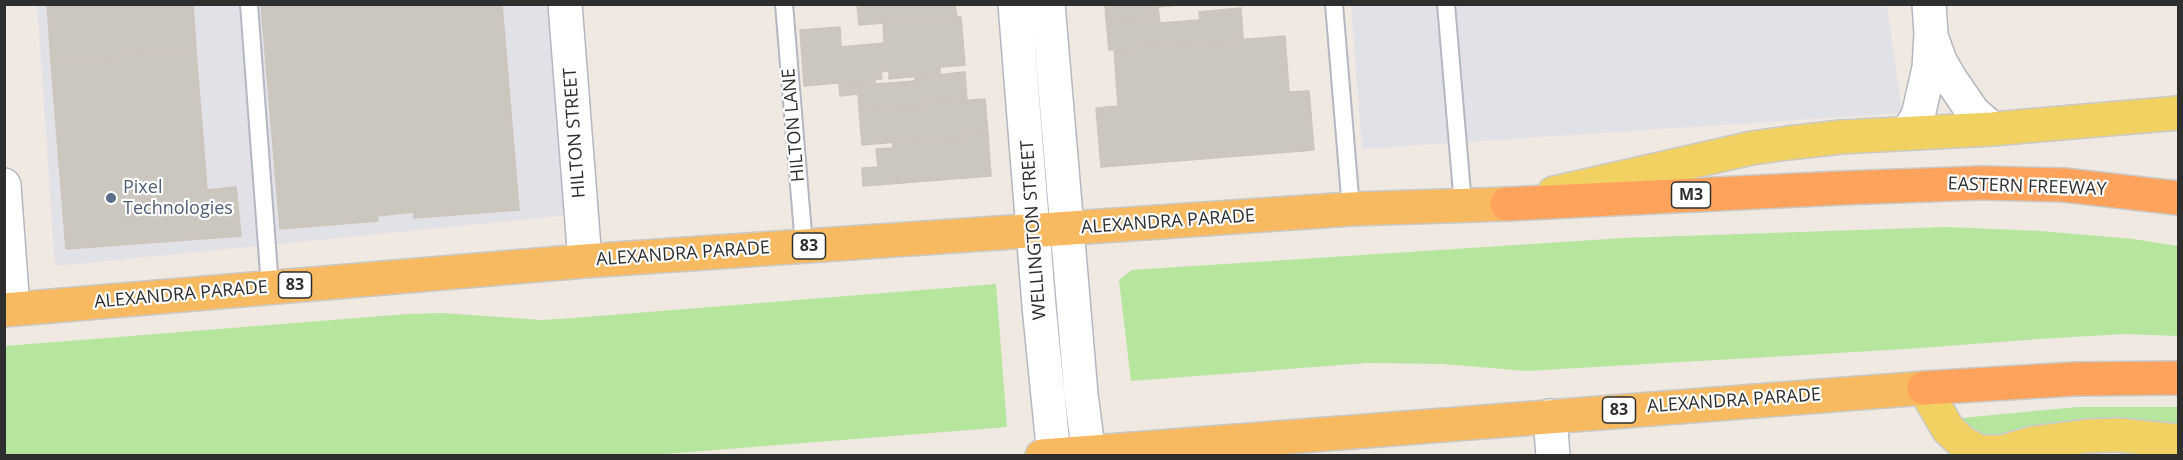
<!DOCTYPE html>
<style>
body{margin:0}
#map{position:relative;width:2183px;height:460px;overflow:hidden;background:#efe9e1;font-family:"Open Sans",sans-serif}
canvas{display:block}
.frame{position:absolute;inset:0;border:6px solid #2e2e2e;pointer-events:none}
</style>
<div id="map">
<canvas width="2183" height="460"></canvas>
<div class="frame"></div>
</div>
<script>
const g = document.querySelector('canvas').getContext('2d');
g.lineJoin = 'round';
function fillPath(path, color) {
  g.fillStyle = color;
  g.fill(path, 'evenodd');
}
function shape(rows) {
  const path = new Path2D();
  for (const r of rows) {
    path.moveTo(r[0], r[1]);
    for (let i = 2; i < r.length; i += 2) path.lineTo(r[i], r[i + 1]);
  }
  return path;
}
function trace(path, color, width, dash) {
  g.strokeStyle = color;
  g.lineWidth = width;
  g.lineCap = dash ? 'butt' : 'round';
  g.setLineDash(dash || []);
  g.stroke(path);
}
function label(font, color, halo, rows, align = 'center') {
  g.font = font + ' "Open Sans",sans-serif';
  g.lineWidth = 4.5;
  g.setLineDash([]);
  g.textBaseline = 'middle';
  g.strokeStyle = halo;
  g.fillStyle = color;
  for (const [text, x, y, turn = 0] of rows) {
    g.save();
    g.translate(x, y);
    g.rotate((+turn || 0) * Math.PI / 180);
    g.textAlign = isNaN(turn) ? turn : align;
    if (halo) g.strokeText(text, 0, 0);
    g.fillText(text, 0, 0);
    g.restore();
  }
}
fillPath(shape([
 [37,5,560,5,581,214,55,266],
 [1351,5,1887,5,1902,113,1362,149]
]), '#e3e1e8');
fillPath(shape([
 [1946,227,2040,231,2133,239,2178,246,2178,336,2124,334,2039,339,1907,349,1526,371,1443,364,1367,363,1131,381,1119,280,1132,270,1624,238],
 [996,284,1007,427,639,456,5,455,5,346,408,314,442,313,542,320,574,318],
 [2077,407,2178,407,2178,427,2132,420,2103,421,1997,437,1985,435,1976,432,1965,423,1962,418]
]), '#b6e59e');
const building = shape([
 [47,4,193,4,196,50,51,62,47,4],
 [261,4,502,4,519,210,414,218,414,212,377,216,378,221,280,229,261,4],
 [857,4,955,4,957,17,859,25,857,4],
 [1105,4,1190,4,1158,7,1159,15,1106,19,1105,4],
 [1241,8,1243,39,1109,50,1106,19,1159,15,1160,23,1200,20,1199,12,1241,8],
 [957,17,961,17,965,65,940,67,940,74,889,79,889,71,881,72,882,79,804,86,800,30,840,27,841,47,884,43,883,23,957,17],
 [1285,36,1289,92,1309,91,1314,150,1101,167,1096,108,1118,106,1114,50,1285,36],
 [196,50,207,190,236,187,241,236,66,249,51,62,196,50],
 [965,72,967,101,859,109,858,94,840,96,839,83,875,80,875,84,915,81,915,77,965,72],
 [985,99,988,134,862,145,859,109,985,99],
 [988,134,991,176,863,186,862,168,878,167,876,149,893,148,892,142,988,134]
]);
fillPath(building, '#cbc7bf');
trace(building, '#cbc5ba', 1.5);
const service = shape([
 [249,4,270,287],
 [784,4,804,246],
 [1334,4,1351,209],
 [1446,4,1463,205]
]);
const minor = shape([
 [565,4,585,261],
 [1932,39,1940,61,1949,77,1973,112,1992,129],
 [1907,133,1918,116,1929,68,1931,34,1929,4],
 [4,185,13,309],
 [1550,416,1553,456]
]);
const tertiary = shape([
 [1015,4,1039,306,1054,456],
 [1048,4,1081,394,1089,456]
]);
const primary = shape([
 [1554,193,1752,148,1788,143,1841,137,1992,129,2178,113],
 [1924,388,1948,429,1963,443,1980,452,2002,452,2033,443,2087,436,2118,435,2178,441]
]);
const trunk = shape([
 [4,310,585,261,1351,209,1507,204],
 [1042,456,1924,388]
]);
const motorway = shape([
 [1507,204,1841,188,1982,183,2064,185,2178,198],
 [1924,388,2074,379,2178,378]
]);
trace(service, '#b4b7c1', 20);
trace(minor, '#b4b7c1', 36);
trace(tertiary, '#b4b7c1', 36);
trace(primary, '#c9c9c9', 36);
trace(trunk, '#c9c9c9', 36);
trace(motorway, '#c9c9c9', 36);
trace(service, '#fff', 16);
trace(minor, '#fff', 33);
trace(tertiary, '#fff', 33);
trace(primary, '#f2d163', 33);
trace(trunk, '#f8ba60', 33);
trace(motorway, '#ffa35c', 33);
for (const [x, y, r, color] of [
 [111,198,6,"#5c6f8a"]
]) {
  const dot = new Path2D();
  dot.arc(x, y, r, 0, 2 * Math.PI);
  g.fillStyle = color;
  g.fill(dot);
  trace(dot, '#fff', 2);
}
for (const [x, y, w] of [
 [1691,195,39],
 [809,246,33],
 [295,285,33],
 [1619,410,33]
]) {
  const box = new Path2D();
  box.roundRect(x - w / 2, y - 13, w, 26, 4.5);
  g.fillStyle = '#fff';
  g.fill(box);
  trace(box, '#2e2e2e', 1.5);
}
label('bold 16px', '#2e2e2e', null, [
 ["M3",1691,195],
 ["83",809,246],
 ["83",295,285],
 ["83",1619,410]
]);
label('18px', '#2e2e2e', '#fff', [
 ["HILTON LANE",794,125,-95],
 ["HILTON STREET",575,133,-94],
 ["EASTERN FREEWAY",2027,187,2],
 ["ALEXANDRA PARADE",1168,222,-4],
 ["WELLINGTON STREET",1034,230,-94],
 ["ALEXANDRA PARADE",683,254,-4],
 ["ALEXANDRA PARADE",181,295,-5],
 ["ALEXANDRA PARADE",1734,401,-4]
]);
label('18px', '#4e5e75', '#fff', [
 ["Pixel",123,188],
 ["Technologies",123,209]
], 'left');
</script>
